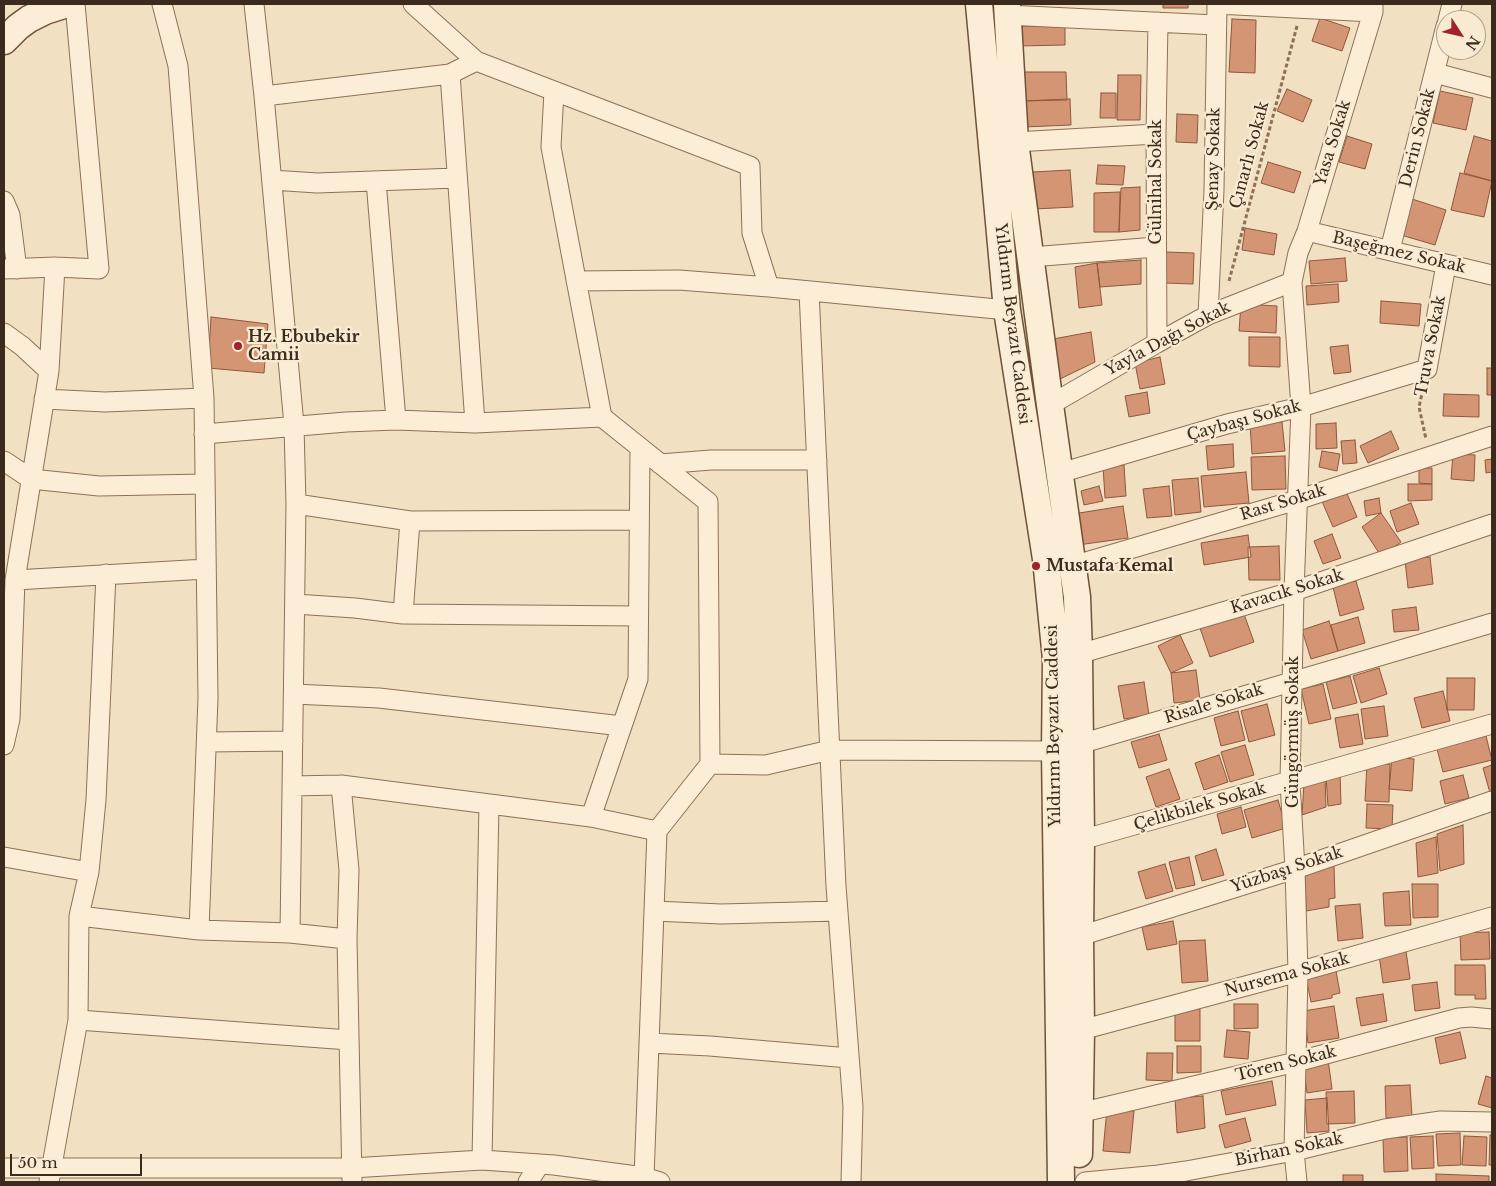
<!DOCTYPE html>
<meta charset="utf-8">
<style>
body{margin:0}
#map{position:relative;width:1496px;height:1186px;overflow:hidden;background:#f2e0c2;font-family:"Libre Baskerville",serif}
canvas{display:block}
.frame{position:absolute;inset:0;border:5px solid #3c2a1d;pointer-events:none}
.north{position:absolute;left:1436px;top:10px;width:50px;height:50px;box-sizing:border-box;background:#f9ebd2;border:1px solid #ad9e8a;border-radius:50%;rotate:125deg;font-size:14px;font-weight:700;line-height:20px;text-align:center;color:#3c2a1d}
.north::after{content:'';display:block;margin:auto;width:18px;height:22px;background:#a2212b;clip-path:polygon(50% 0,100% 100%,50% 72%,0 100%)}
.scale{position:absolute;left:10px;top:1154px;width:132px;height:22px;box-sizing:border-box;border:2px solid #3c2a1d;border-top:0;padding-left:6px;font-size:15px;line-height:18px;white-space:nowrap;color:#3c2a1d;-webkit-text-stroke:4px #f9ebd2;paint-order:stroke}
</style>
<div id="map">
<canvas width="1496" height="1186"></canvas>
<div class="frame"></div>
<div class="north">N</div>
<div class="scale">50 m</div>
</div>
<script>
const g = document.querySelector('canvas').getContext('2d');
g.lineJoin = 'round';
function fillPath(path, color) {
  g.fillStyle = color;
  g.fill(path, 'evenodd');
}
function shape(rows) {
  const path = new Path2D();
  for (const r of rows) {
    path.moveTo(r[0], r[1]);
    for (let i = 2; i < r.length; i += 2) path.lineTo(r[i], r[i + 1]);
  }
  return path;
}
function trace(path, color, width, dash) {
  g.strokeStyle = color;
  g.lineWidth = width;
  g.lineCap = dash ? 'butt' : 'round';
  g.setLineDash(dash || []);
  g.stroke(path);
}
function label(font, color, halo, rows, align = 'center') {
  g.font = font + ' "Libre Baskerville",serif';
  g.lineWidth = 4.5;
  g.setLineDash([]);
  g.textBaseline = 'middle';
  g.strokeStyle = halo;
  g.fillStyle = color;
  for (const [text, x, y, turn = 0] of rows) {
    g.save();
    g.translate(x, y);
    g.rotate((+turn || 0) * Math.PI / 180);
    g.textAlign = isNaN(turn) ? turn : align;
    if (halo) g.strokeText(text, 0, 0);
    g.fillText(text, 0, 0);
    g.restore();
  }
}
const building = shape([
 [1163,4,1188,4,1188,8,1163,8,1163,4],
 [1320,18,1350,28,1342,51,1312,41,1320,18],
 [1232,19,1256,20,1255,73,1229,72,1232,19],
 [1019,26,1065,26,1065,45,1019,46,1019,26],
 [1021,72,1066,72,1067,100,1022,101,1021,72],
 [1118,75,1141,75,1140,120,1117,120,1118,75],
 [1287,89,1312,100,1303,122,1277,111,1287,89],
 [1440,91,1473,98,1466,130,1433,123,1440,91],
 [1101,93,1116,93,1116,118,1100,118,1101,93],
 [1070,99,1071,125,1023,127,1022,101,1070,99],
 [1177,114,1198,115,1197,143,1176,142,1177,114],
 [1347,136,1372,144,1365,169,1339,162,1347,136],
 [1474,136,1492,141,1492,181,1464,173,1474,136],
 [1268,162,1301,172,1294,193,1261,183,1268,162],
 [1098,165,1125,166,1123,185,1096,184,1098,165],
 [1070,170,1073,207,1035,209,1033,172,1070,170],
 [1460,173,1492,181,1484,217,1451,210,1460,173],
 [1140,187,1140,230,1119,232,1121,188,1140,187],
 [1120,192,1119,232,1094,232,1094,193,1120,192],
 [1412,199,1446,210,1435,245,1401,235,1412,199],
 [1245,228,1277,234,1274,255,1242,250,1245,228],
 [1166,252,1194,253,1193,284,1165,283,1166,252],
 [1345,258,1347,281,1311,284,1309,261,1345,258],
 [1141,260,1141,284,1100,287,1097,263,1141,260],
 [1097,263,1102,305,1079,308,1075,267,1097,263],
 [1338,284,1339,302,1307,305,1306,286,1338,284],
 [1381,301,1421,304,1419,326,1380,323,1381,301],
 [1241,304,1277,306,1276,333,1239,331,1241,304],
 [211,317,268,324,264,373,208,368,211,317],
 [1091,332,1095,362,1058,380,1053,339,1091,332],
 [1249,337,1280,337,1280,367,1249,366,1249,337],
 [1348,345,1351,372,1334,374,1330,347,1348,345],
 [1160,357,1165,384,1140,389,1135,363,1160,357],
 [1487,368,1492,368,1492,395,1487,395,1487,368],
 [1147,392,1150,413,1129,417,1125,396,1147,392],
 [1444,394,1479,395,1479,417,1443,416,1444,394],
 [1282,422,1285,451,1252,454,1250,425,1282,422],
 [1336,423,1337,448,1316,449,1316,424,1336,423],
 [1391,431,1399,449,1368,463,1360,446,1391,431],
 [1355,440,1357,463,1343,464,1341,441,1355,440],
 [1233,444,1234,467,1208,470,1206,446,1233,444],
 [1322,451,1340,454,1337,471,1319,467,1322,451],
 [1453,454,1475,455,1474,481,1451,479,1453,454],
 [1285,456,1286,489,1252,490,1251,457,1285,456],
 [1492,459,1492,472,1486,473,1485,460,1492,459],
 [1124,465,1126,496,1105,498,1103,466,1124,465],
 [1419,468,1432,468,1432,484,1419,483,1419,468],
 [1246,472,1249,503,1204,507,1201,476,1246,472],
 [1198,478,1201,512,1175,515,1172,480,1198,478],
 [1408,484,1432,484,1432,500,1408,501,1408,484],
 [1099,486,1103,501,1084,505,1081,491,1099,486],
 [1169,486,1172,516,1147,518,1143,489,1169,486],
 [1345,489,1357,517,1333,527,1321,499,1345,489],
 [1379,498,1381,513,1366,516,1364,501,1379,498],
 [1411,503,1419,524,1397,532,1390,511,1411,503],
 [1123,506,1128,538,1078,545,1073,514,1123,506],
 [1381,513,1401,542,1381,556,1362,527,1381,513],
 [1332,534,1341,558,1323,564,1314,541,1332,534],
 [1248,535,1251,557,1204,565,1201,543,1248,535],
 [1279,546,1280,580,1249,580,1248,547,1279,546],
 [1430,557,1433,584,1408,588,1405,560,1430,557],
 [1356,581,1364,609,1340,616,1333,587,1356,581],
 [1416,607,1419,630,1394,632,1392,610,1416,607],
 [1244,614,1254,642,1210,657,1200,628,1244,614],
 [1358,617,1365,643,1338,651,1331,625,1358,617],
 [1329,621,1338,651,1311,659,1302,630,1329,621],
 [1180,635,1193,663,1171,673,1158,646,1180,635],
 [1379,668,1387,694,1361,703,1353,676,1379,668],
 [1196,670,1200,700,1174,703,1171,673,1196,670],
 [1350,676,1357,703,1333,709,1326,682,1350,676],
 [1447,678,1475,678,1474,710,1447,710,1447,678],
 [1144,682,1149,715,1124,719,1118,686,1144,682],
 [1323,684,1331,719,1309,724,1301,689,1323,684],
 [1443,691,1450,721,1422,728,1414,698,1443,691],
 [1267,704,1275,735,1249,742,1241,711,1267,704],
 [1384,706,1388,736,1365,739,1361,709,1384,706],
 [1238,711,1245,740,1221,746,1214,718,1238,711],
 [1358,714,1363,744,1340,748,1335,718,1358,714],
 [1159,734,1167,760,1139,768,1131,742,1159,734],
 [1486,736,1492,760,1443,772,1437,749,1486,736],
 [1245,745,1254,775,1230,782,1221,752,1245,745],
 [1219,755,1228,782,1204,790,1195,763,1219,755],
 [1392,757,1414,759,1412,791,1389,789,1392,757],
 [1367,763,1390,764,1389,802,1365,801,1367,763],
 [1492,765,1492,793,1490,793,1483,768,1492,765],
 [1169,769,1180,799,1156,807,1146,777,1169,769],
 [1340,774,1341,804,1328,806,1326,777,1340,774],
 [1463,775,1469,798,1445,804,1440,781,1463,775],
 [1325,778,1326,807,1302,815,1304,783,1325,778],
 [1278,800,1286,828,1252,838,1244,810,1278,800],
 [1367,804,1393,805,1392,829,1366,828,1367,804],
 [1241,807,1246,827,1222,834,1217,814,1241,807],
 [1463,825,1464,864,1440,871,1437,834,1463,825],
 [1436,837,1438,873,1418,877,1416,843,1436,837],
 [1216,849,1224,875,1202,881,1195,856,1216,849],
 [1189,857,1195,885,1176,889,1169,862,1189,857],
 [1165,864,1173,891,1146,899,1138,872,1165,864],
 [1334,865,1335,898,1329,899,1329,907,1306,911,1305,871,1334,865],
 [1412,884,1438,884,1438,917,1413,918,1412,884],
 [1409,891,1411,925,1385,926,1383,893,1409,891],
 [1360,904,1363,938,1338,941,1335,906,1360,904],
 [1173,921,1177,944,1147,950,1142,927,1173,921],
 [1489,932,1490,959,1461,960,1460,933,1489,932],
 [1205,940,1208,981,1182,983,1179,941,1205,940],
 [1406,951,1410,979,1383,983,1379,955,1406,951],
 [1455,965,1485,965,1486,999,1475,999,1475,995,1455,995,1455,965],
 [1336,971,1340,993,1332,995,1332,998,1311,1002,1306,977,1336,971],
 [1437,982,1440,1008,1415,1011,1412,985,1437,982],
 [1383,994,1387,1021,1361,1026,1356,998,1383,994],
 [1234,1004,1258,1004,1258,1028,1234,1029,1234,1004],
 [1334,1006,1339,1038,1308,1043,1304,1011,1334,1006],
 [1175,1009,1200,1009,1200,1041,1175,1041,1175,1009],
 [1227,1030,1250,1032,1248,1059,1224,1057,1227,1030],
 [1460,1032,1466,1058,1440,1064,1435,1038,1460,1032],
 [1177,1046,1201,1046,1201,1072,1177,1073,1177,1046],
 [1147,1053,1173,1053,1172,1081,1146,1080,1147,1053],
 [1328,1059,1332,1089,1307,1093,1303,1063,1328,1059],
 [1486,1076,1492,1078,1492,1108,1478,1104,1486,1076],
 [1272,1081,1276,1105,1226,1115,1221,1091,1272,1081],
 [1410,1085,1412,1117,1386,1118,1385,1086,1410,1085],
 [1354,1091,1355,1123,1327,1124,1326,1092,1354,1091],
 [1203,1096,1205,1128,1177,1133,1175,1098,1203,1096],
 [1327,1098,1329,1131,1307,1133,1305,1100,1327,1098],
 [1107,1109,1134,1111,1130,1153,1103,1151,1107,1109],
 [1245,1118,1251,1141,1225,1148,1219,1125,1245,1118],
 [1460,1133,1461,1165,1438,1166,1436,1134,1460,1133],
 [1490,1135,1492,1135,1492,1165,1489,1165,1490,1135],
 [1433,1136,1434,1168,1412,1169,1410,1137,1433,1136],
 [1464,1136,1487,1137,1486,1166,1462,1165,1464,1136],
 [1407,1137,1408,1171,1384,1172,1383,1138,1407,1137],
 [1436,1174,1489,1176,1489,1182,1436,1182,1436,1174],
 [1343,1175,1363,1175,1363,1182,1343,1182,1343,1175]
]);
fillPath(building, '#d49574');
trace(building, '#8f563b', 1);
const minor = shape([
 [162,4,178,66,204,398,208,698,199,930],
 [254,4,264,96,294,425,296,504,290,933],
 [413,4,476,61],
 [1217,4,1373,12],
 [1006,15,1216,25],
 [1448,20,1452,4],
 [1435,73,1492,88],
 [450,74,475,423],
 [554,91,551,147,602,417,708,502,710,764,657,831,644,1177],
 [264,96,450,74,476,61,750,166,752,233,769,287],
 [1015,142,1156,134],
 [272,180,317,183,457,178],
 [376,181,396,420],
 [4,201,10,215,17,269],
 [1307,231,1492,275],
 [1390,250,1446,26],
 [1031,257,1156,247],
 [4,269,55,267,99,269,75,4],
 [576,281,679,280,769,287,1007,310],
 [809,291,836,886,853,1107,851,1182],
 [1208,315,1214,190,1217,4],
 [4,333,22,346,49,371],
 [1157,343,1156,134,1158,22],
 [44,399,105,402,204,398],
 [1050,405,1157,343,1208,315,1292,282],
 [204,434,346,422,396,420,475,423,602,417],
 [4,461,31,479,99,486,205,484],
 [660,464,711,460,817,460],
 [1060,473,1227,424,1301,407,1427,369,1446,265],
 [296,504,410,521,639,520],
 [1072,566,1297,500,1492,436],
 [15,580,206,569],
 [295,604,355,608,403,614,638,616],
 [403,614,410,521],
 [1079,654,1294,591,1492,524],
 [294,694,379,698,622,726],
 [207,742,293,741],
 [1080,744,1492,623],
 [4,745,10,719,15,580,49,371,55,267],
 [710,764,766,765,830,750,1055,751],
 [341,785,349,870,347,939,352,1182],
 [292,786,341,785,591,817,657,831],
 [591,817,638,679,640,448],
 [1081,840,1492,724],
 [4,857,89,872],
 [654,911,721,914,838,911],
 [79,916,199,930,290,933,347,939],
 [1080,936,1295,869,1492,801],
 [78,1020,349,1040],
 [1081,1030,1298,972,1492,917],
 [649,1043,710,1046,849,1058],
 [1079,1113,1296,1062,1459,1018,1471,1017,1492,1019],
 [482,1160,489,804],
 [4,1168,352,1168,482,1160,554,1165,644,1177,660,1182],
 [49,1182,78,1020,79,916,89,872,96,800,106,574],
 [528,1182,540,1164],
 [1085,1182,1159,1175,1186,1171,1294,1151,1385,1129,1441,1121,1492,1122],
 [1297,1182,1294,1151,1298,972,1295,869,1290,782,1294,591,1301,407,1292,282,1298,253,1307,231,1373,12,1373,4]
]);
const secondary = shape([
 [979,4,1007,310,1046,559,1056,659,1055,751,1061,1182],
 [1007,4,1015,142,1050,405,1077,597,1079,654,1081,840,1080,936,1081,1030,1079,1154],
 [4,41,18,27,29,19,45,11,67,4]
]);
trace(minor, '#8e7057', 21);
trace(secondary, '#6f513a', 29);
trace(shape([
 [1229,281,1297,26],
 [1423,389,1419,407,1426,439]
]), '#8e7057', 3, [4, 2.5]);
trace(minor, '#fceed6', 19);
trace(secondary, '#fceed6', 26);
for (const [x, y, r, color] of [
 [238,346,5,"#a2212b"],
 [1036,566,5,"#a2212b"]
]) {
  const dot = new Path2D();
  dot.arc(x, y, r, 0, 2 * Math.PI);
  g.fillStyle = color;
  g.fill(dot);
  trace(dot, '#f9ebd2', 2);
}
label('16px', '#3c2a1d', '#f9ebd2', [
 ["Derin Sokak",1418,138,-76],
 ["Yasa Sokak",1333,143,-73],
 ["Çınarlı Sokak",1250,155,-75],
 ["Şenay Sokak",1214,159,-89],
 ["Gülnihal Sokak",1156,182,-90],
 ["Başeğmez Sokak",1399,253,13],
 ["Yıldırım Beyazıt Caddesi",1012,324,83],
 ["Yayla Dağı Sokak",1168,339,-28],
 ["Truva Sokak",1431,346,-79],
 ["Çaybaşı Sokak",1244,421,-15],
 ["Rast Sokak",1283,503,-17],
 ["Kavacık Sokak",1287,592,-17],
 ["Risale Sokak",1214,704,-17],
 ["Yıldırım Beyazıt Caddesi",1054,726,-91],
 ["Güngörmüş Sokak",1293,732,-90],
 ["Çelikbilek Sokak",1200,807,-16],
 ["Yüzbaşı Sokak",1287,870,-18],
 ["Nursema Sokak",1287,975,-15],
 ["Tören Sokak",1286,1064,-14],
 ["Birhan Sokak",1289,1150,-12]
]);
label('bold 16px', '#3c2a1d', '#f9ebd2', [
 ["Hz. Ebubekir",248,337],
 ["Camii",248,355],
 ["Mustafa Kemal",1046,566]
], 'left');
</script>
